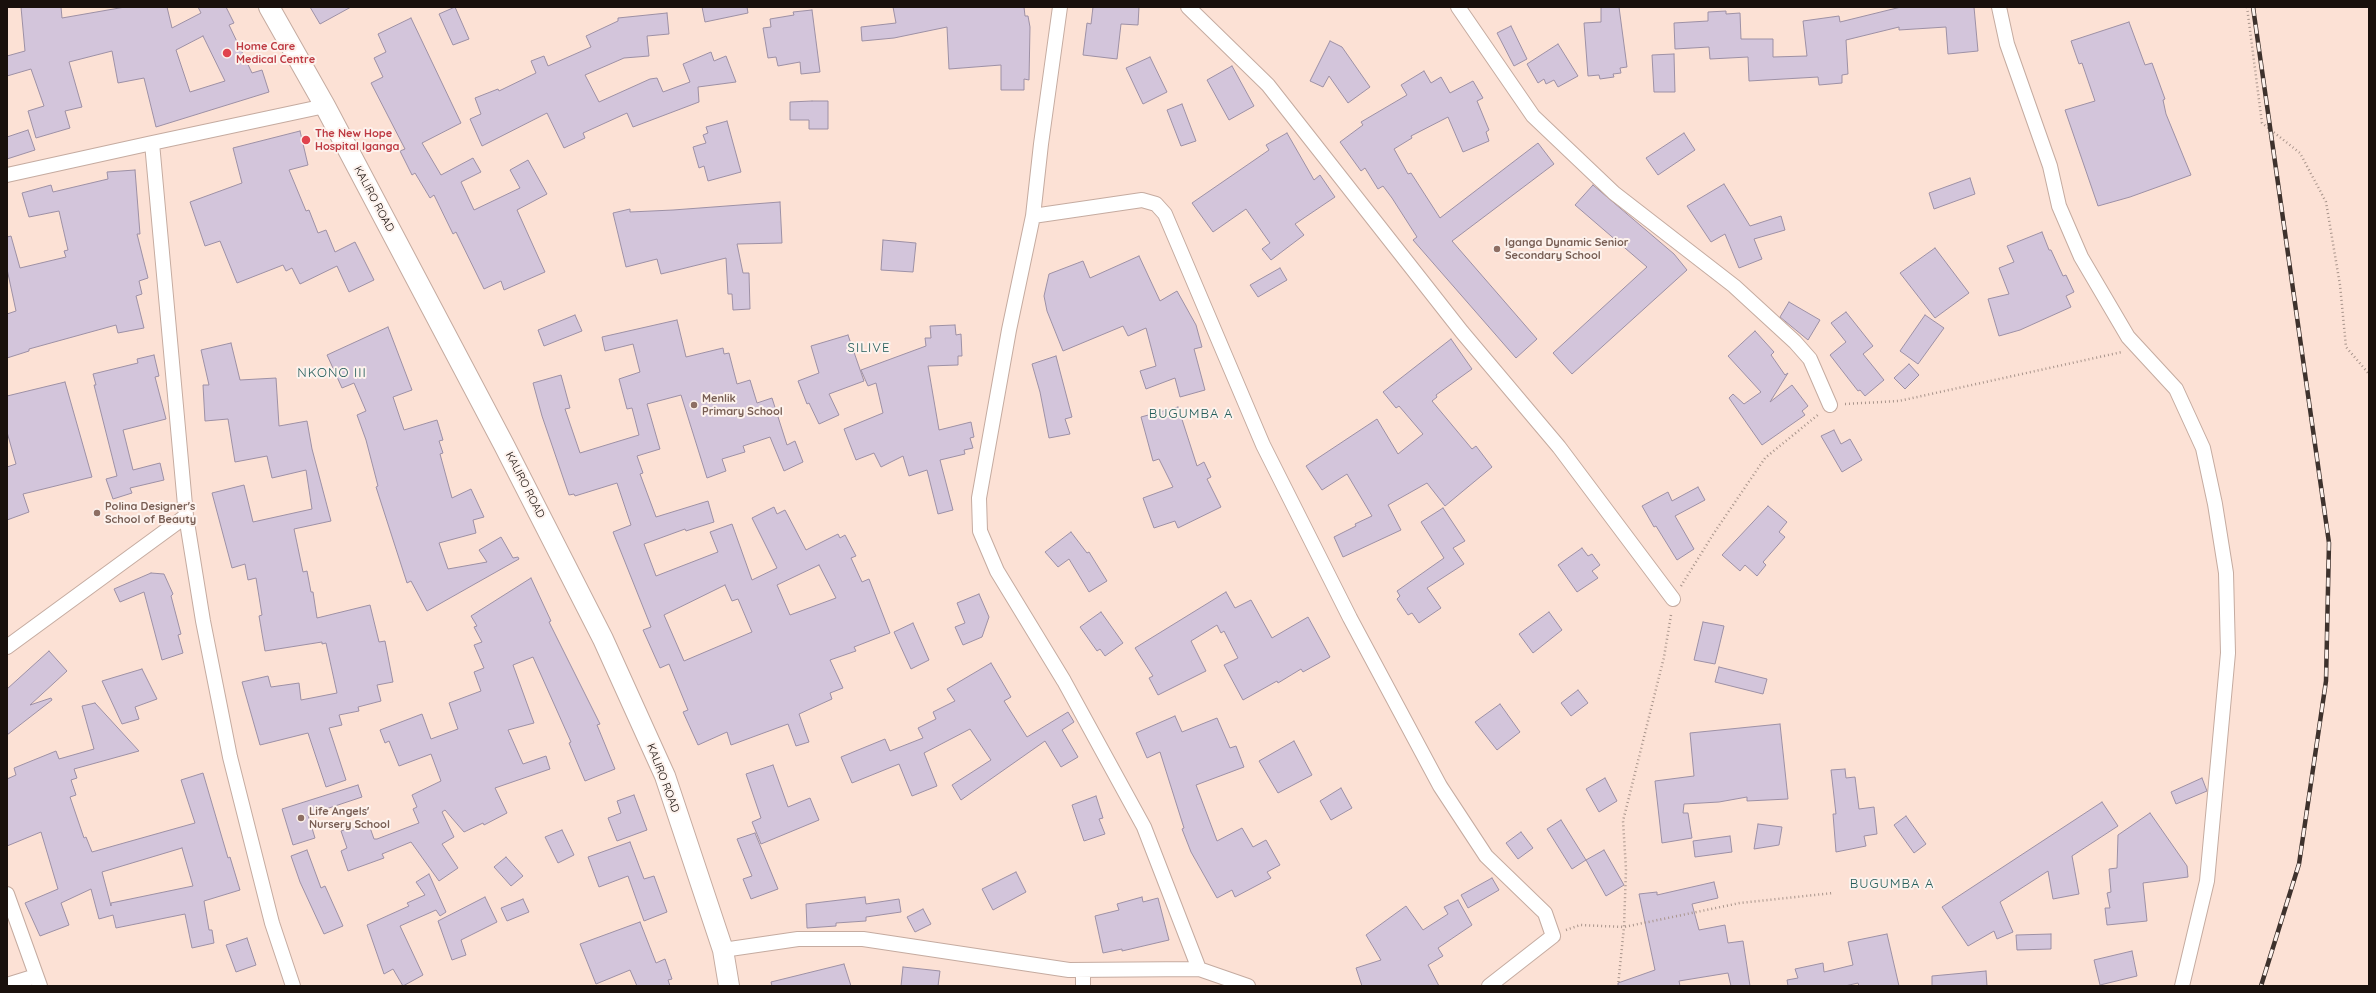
<!DOCTYPE html>
<style>
body{margin:0}
#map{position:relative;width:2376px;height:993px;overflow:hidden;background:#fce1d5;font-family:Quicksand,sans-serif}
canvas{display:block}
.frame{position:absolute;inset:0;border:8px solid #19100c;pointer-events:none}
</style>
<div id="map">
<canvas width="2376" height="993"></canvas>
<div class="frame"></div>
</div>
<script>
const g = document.querySelector('canvas').getContext('2d');
g.lineJoin = 'round';
function fillPath(path, color) {
  g.fillStyle = color;
  g.fill(path, 'evenodd');
}
function shape(rows) {
  const path = new Path2D();
  for (const r of rows) {
    path.moveTo(r[0], r[1]);
    for (let i = 2; i < r.length; i += 2) path.lineTo(r[i], r[i + 1]);
  }
  return path;
}
function trace(path, color, width, dash) {
  g.strokeStyle = color;
  g.lineWidth = width;
  g.lineCap = dash ? 'butt' : 'round';
  g.setLineDash(dash || []);
  g.stroke(path);
}
function label(font, color, halo, rows, align = 'center') {
  g.font = font + ' Quicksand,sans-serif';
  g.lineWidth = 4;
  g.setLineDash([]);
  g.textBaseline = 'middle';
  g.strokeStyle = halo;
  g.fillStyle = color;
  for (const [text, x, y, turn = 0] of rows) {
    g.save();
    g.translate(x, y);
    g.rotate((+turn || 0) * Math.PI / 180);
    g.textAlign = isNaN(turn) ? turn : align;
    if (halo) g.strokeText(text, 0, 0);
    g.fillText(text, 0, 0);
    g.restore();
  }
}
const building = shape([
 [21,7,61,7,62,18,125,7,167,7,172,28,201,13,198,7,226,7,234,23,229,25,252,73,262,70,269,92,156,127,144,78,118,83,112,51,69,62,82,107,65,111,70,128,36,138,28,111,44,106,31,69,7,76,7,56,25,51,21,7],
 [203,36,225,81,190,92,176,50,203,36],
 [310,7,351,7,320,24,310,7],
 [455,7,469,39,453,45,439,14,455,7],
 [702,7,747,7,748,13,705,22,702,7],
 [893,7,1024,7,1025,16,1028,16,1030,27,1029,80,1024,79,1024,90,1001,90,1001,65,949,69,947,27,894,38,862,41,861,27,896,23,893,7],
 [1093,7,1139,7,1138,25,1121,24,1117,59,1083,55,1087,23,1091,24,1093,7],
 [1601,7,1619,7,1627,67,1620,68,1621,73,1613,74,1614,77,1600,79,1599,75,1588,76,1584,23,1601,22,1601,7],
 [1901,7,1974,7,1978,51,1948,54,1946,27,1899,30,1899,27,1846,40,1848,74,1842,75,1842,83,1819,85,1818,77,1749,81,1748,57,1710,59,1709,47,1675,49,1674,23,1708,21,1708,12,1726,11,1726,14,1740,13,1741,39,1773,39,1773,57,1807,56,1803,21,1839,16,1840,22,1901,7],
 [812,10,820,72,801,74,800,62,778,66,776,57,768,58,763,28,771,27,770,19,794,15,793,12,812,10],
 [667,13,669,34,647,36,649,56,624,58,585,75,599,102,650,79,657,78,663,92,690,82,683,64,711,52,714,61,726,56,736,82,698,87,699,102,633,127,627,113,583,133,585,138,564,148,547,113,482,146,470,119,481,114,475,98,498,89,499,91,536,73,531,61,544,56,548,66,591,47,586,36,618,21,618,18,667,13],
 [411,18,461,123,422,143,441,175,473,158,481,172,461,182,474,210,520,188,510,170,528,160,547,194,517,210,545,272,504,290,501,281,484,289,456,232,453,234,434,195,430,198,415,173,412,175,400,151,405,149,371,83,383,77,374,58,386,52,378,34,411,18],
 [2129,22,2145,65,2152,63,2165,99,2163,100,2166,114,2191,175,2130,197,2098,206,2065,110,2095,101,2082,63,2079,64,2071,41,2129,22],
 [1511,26,1527,59,1514,66,1497,33,1511,26],
 [1330,41,1342,47,1370,87,1348,103,1329,76,1323,87,1310,81,1330,41],
 [1558,44,1578,76,1558,87,1554,80,1546,84,1544,79,1538,83,1527,64,1558,44],
 [1674,54,1675,92,1654,92,1652,55,1674,54],
 [1150,57,1167,92,1143,104,1126,68,1150,57],
 [1232,66,1254,106,1229,120,1207,80,1232,66],
 [1424,71,1431,83,1441,77,1450,93,1473,81,1483,98,1477,101,1489,130,1486,132,1489,141,1463,152,1448,117,1411,136,1412,138,1394,149,1408,174,1411,173,1440,218,1538,143,1554,164,1452,241,1537,339,1516,358,1413,240,1417,237,1392,198,1383,186,1378,189,1365,168,1361,171,1340,142,1363,125,1361,122,1407,95,1401,85,1424,71],
 [812,101,828,101,828,129,809,129,809,120,790,120,790,102,812,101],
 [1182,104,1196,141,1181,146,1167,110,1182,104],
 [727,121,741,172,708,181,704,166,699,168,693,147,706,143,703,135,708,133,706,127,727,121],
 [28,130,35,150,7,159,7,137,28,130],
 [300,131,308,165,289,170,306,211,309,210,318,233,326,230,335,252,355,242,374,280,349,292,337,266,300,284,292,268,286,271,283,265,237,283,220,241,205,246,190,202,242,183,233,148,300,131],
 [1287,133,1314,180,1320,175,1335,197,1295,224,1304,235,1271,260,1262,249,1270,243,1246,209,1213,232,1192,203,1269,150,1266,145,1287,133],
 [1684,133,1695,150,1658,175,1646,158,1684,133],
 [135,170,140,234,137,234,148,278,139,281,142,294,136,296,144,328,118,333,116,325,29,349,29,351,7,358,7,314,16,311,7,269,7,237,11,236,20,268,66,257,64,251,68,250,59,211,29,217,22,193,51,185,53,192,108,179,107,172,135,170],
 [1970,178,1975,194,1934,209,1929,193,1970,178],
 [1724,184,1750,226,1781,216,1785,230,1754,239,1762,259,1739,268,1725,234,1711,242,1687,206,1724,184],
 [1593,185,1674,254,1687,270,1572,374,1553,353,1647,267,1575,205,1593,185],
 [780,202,782,243,737,244,743,273,749,273,750,309,733,310,732,294,728,294,726,258,661,274,657,259,626,267,613,213,630,209,630,212,673,210,780,202],
 [2042,232,2049,250,2051,250,2063,276,2066,275,2074,292,2066,296,2071,307,2020,330,1999,336,1988,299,2009,294,1999,268,2014,262,2007,246,2042,232],
 [883,240,916,243,913,272,881,270,883,240],
 [1935,248,1969,293,1935,318,1900,273,1935,248],
 [1139,256,1160,301,1177,291,1196,325,1202,347,1194,349,1205,390,1180,397,1175,378,1146,389,1140,371,1156,366,1146,328,1128,336,1123,326,1063,351,1047,311,1044,296,1049,274,1083,261,1090,278,1139,256],
 [1280,268,1287,280,1258,297,1250,285,1280,268],
 [1789,302,1820,320,1808,340,1780,317,1789,302],
 [1846,312,1873,346,1863,354,1884,380,1865,396,1860,390,1858,391,1830,355,1846,342,1831,323,1846,312],
 [575,315,582,331,544,346,538,330,575,315],
 [1925,315,1944,328,1918,364,1900,351,1925,315],
 [677,320,686,357,723,348,724,354,729,353,737,384,750,380,757,403,772,398,787,445,795,441,803,462,784,471,770,437,743,446,745,452,722,459,726,471,707,478,681,395,647,404,660,449,637,456,643,473,640,474,656,517,708,501,714,522,686,531,685,529,644,544,656,576,718,552,710,532,732,524,752,580,777,568,752,518,774,507,777,514,785,510,806,550,838,534,840,538,845,535,856,556,851,558,862,582,869,579,890,633,854,647,856,651,830,660,843,688,830,693,832,699,799,714,809,742,796,746,788,724,731,745,727,732,698,745,683,712,688,710,669,664,660,668,643,630,651,627,613,532,631,525,617,483,575,496,574,494,569,495,542,416,533,383,561,375,570,408,565,409,580,453,639,435,632,408,627,409,619,379,640,372,633,344,605,351,602,337,677,320],
 [819,565,836,598,790,615,777,585,819,565],
 [725,585,732,601,738,599,752,632,684,661,664,615,725,585],
 [955,325,956,335,961,334,962,356,958,356,958,365,928,366,939,430,971,422,974,437,970,438,973,448,964,450,965,454,940,460,953,510,938,514,927,470,909,476,903,456,881,467,874,453,856,460,844,429,883,413,876,383,868,386,861,370,926,346,925,338,931,338,930,326,955,325],
 [388,327,412,390,393,397,404,430,437,420,443,440,439,441,443,453,440,454,452,498,471,489,484,517,473,520,476,533,439,543,448,569,487,562,479,550,501,537,513,558,518,557,519,559,427,611,411,581,407,583,376,487,378,486,366,440,357,415,366,411,354,383,342,388,327,355,388,327],
 [1755,331,1774,352,1771,355,1785,375,1788,373,1770,402,1792,385,1808,406,1802,411,1805,415,1762,445,1729,398,1733,394,1744,404,1761,392,1728,356,1755,331],
 [848,335,864,381,829,394,839,415,819,424,809,403,807,404,798,381,819,373,811,346,848,335],
 [1451,339,1472,369,1436,395,1437,397,1432,401,1472,449,1476,446,1492,467,1445,506,1427,483,1388,505,1401,530,1343,557,1334,537,1356,526,1355,524,1372,516,1347,474,1322,490,1306,466,1377,419,1398,454,1423,434,1399,406,1396,408,1383,392,1451,339],
 [231,343,240,380,276,378,279,426,307,421,312,449,331,521,294,529,303,572,307,571,311,592,313,592,317,618,370,605,379,642,385,641,393,682,377,685,381,701,358,707,359,711,339,715,342,725,329,728,346,780,326,787,308,733,260,745,242,682,268,676,271,687,299,683,301,700,337,693,326,643,322,644,322,642,265,651,259,616,262,615,256,578,248,580,245,564,232,568,212,493,244,485,253,522,312,509,306,470,272,478,267,456,235,462,228,419,205,421,203,385,209,385,201,350,231,343],
 [154,355,159,376,155,377,166,419,123,430,133,470,160,463,164,480,130,488,132,493,113,499,106,479,117,476,94,385,96,385,93,374,138,363,137,359,154,355],
 [1056,356,1072,417,1065,419,1070,434,1049,438,1040,392,1032,364,1056,356],
 [1909,364,1919,375,1905,389,1894,378,1909,364],
 [65,382,92,477,23,494,29,512,7,520,7,467,16,464,7,432,7,396,65,382],
 [1178,407,1197,466,1204,462,1211,477,1207,479,1221,507,1178,528,1175,521,1154,528,1143,498,1173,487,1159,459,1153,461,1141,417,1178,407],
 [1834,430,1841,444,1850,439,1862,460,1842,472,1821,436,1834,430],
 [1698,487,1705,500,1675,516,1694,549,1677,560,1656,526,1654,527,1642,506,1668,492,1672,501,1698,487],
 [1768,506,1787,522,1779,532,1785,537,1763,562,1766,565,1757,576,1745,565,1740,571,1722,555,1768,506],
 [1443,508,1465,541,1453,548,1464,564,1427,588,1441,608,1419,623,1412,613,1408,615,1397,599,1400,596,1397,591,1444,558,1421,522,1443,508],
 [1071,532,1087,553,1089,552,1107,581,1089,592,1069,559,1058,567,1045,552,1071,532],
 [1582,548,1588,556,1592,554,1600,565,1592,571,1598,578,1577,592,1558,565,1582,548],
 [151,573,164,574,173,594,171,596,181,634,178,635,183,653,162,660,144,592,120,602,114,589,151,573],
 [531,578,551,621,549,622,600,724,597,725,615,769,585,781,569,743,571,742,533,657,513,665,534,723,508,730,523,764,546,756,550,769,495,788,507,813,484,825,483,823,464,832,445,810,442,812,454,837,442,844,458,868,439,881,411,842,382,854,384,858,348,871,341,851,347,848,341,831,368,822,374,839,377,839,419,823,413,809,417,807,412,795,441,781,431,754,399,766,389,741,385,743,380,730,422,714,431,739,458,729,449,703,481,691,474,672,484,668,474,645,482,642,474,627,477,626,471,616,531,578],
 [1226,592,1235,608,1251,600,1272,638,1308,617,1330,657,1303,672,1301,669,1278,683,1277,681,1243,700,1224,665,1238,658,1224,631,1221,633,1217,625,1191,641,1206,671,1158,695,1149,678,1153,676,1135,648,1226,592],
 [979,594,989,617,982,637,963,645,955,627,965,623,957,603,979,594],
 [1101,612,1123,643,1105,656,1100,649,1097,651,1080,627,1101,612],
 [1549,612,1562,630,1533,653,1519,634,1549,612],
 [1703,622,1724,626,1715,664,1694,660,1703,622],
 [913,623,929,660,911,669,894,632,913,623],
 [49,651,67,671,30,705,51,698,52,700,7,735,7,689,49,651],
 [991,663,1011,697,1004,701,1027,737,1068,712,1074,722,1062,730,1078,757,1061,767,1045,741,961,800,952,785,991,760,970,729,924,753,937,786,912,796,899,764,852,783,841,757,885,739,890,751,923,738,918,728,936,719,933,712,955,701,947,689,991,663],
 [1719,667,1767,679,1763,694,1715,682,1719,667],
 [142,669,157,699,135,707,139,719,122,724,102,681,142,669],
 [1578,690,1588,703,1571,716,1561,703,1578,690],
 [95,703,139,751,74,769,77,778,71,780,76,795,70,797,84,838,86,837,92,852,195,823,181,780,203,773,228,858,230,857,240,890,204,901,209,930,212,930,214,943,192,948,185,914,116,928,113,915,99,919,91,889,61,903,69,925,40,936,25,903,58,889,41,832,7,846,7,779,16,775,14,768,56,751,59,759,94,749,82,706,95,703],
 [182,848,193,886,111,903,111,906,102,872,182,848],
 [1500,704,1520,732,1497,750,1475,722,1500,704],
 [1175,716,1182,732,1217,718,1230,748,1236,746,1244,767,1196,785,1217,841,1242,828,1253,847,1266,840,1280,865,1267,872,1271,878,1235,897,1232,890,1217,898,1191,852,1182,829,1184,828,1160,752,1147,758,1136,733,1175,716],
 [1780,724,1788,799,1747,801,1747,797,1719,802,1684,804,1683,813,1688,813,1692,838,1662,843,1655,781,1694,776,1690,733,1780,724],
 [1294,741,1312,775,1278,793,1259,761,1294,741],
 [773,765,788,807,810,798,819,820,761,844,752,822,761,818,746,774,773,765],
 [1845,769,1846,778,1855,777,1859,809,1874,807,1877,834,1864,836,1866,846,1836,852,1833,814,1836,814,1831,770,1845,769],
 [1605,778,1617,801,1599,812,1586,789,1605,778],
 [2202,778,2207,791,2176,804,2171,792,2202,778],
 [358,785,362,797,308,815,315,838,293,845,282,809,358,785],
 [1341,788,1352,808,1331,820,1320,801,1341,788],
 [634,795,647,830,617,841,608,818,621,813,617,801,634,795],
 [1096,796,1103,818,1099,819,1105,834,1084,841,1072,805,1096,796],
 [2102,802,2118,826,2072,856,2079,894,2053,899,2048,871,2000,902,2013,932,1997,939,1994,931,1968,946,1942,907,2102,802],
 [2150,813,2187,866,2188,877,2143,883,2147,921,2107,925,2105,908,2110,908,2107,893,2111,892,2109,869,2117,868,2118,835,2150,813],
 [1906,816,1926,844,1914,853,1894,825,1906,816],
 [1561,820,1586,860,1572,869,1547,829,1561,820],
 [1758,824,1782,827,1779,845,1754,849,1758,824],
 [562,830,574,855,558,863,545,837,562,830],
 [1521,832,1533,848,1518,859,1506,843,1521,832],
 [755,833,778,889,751,899,743,879,752,876,737,839,755,833],
 [1730,836,1732,852,1695,857,1693,841,1730,836],
 [630,842,644,879,654,876,667,912,644,921,628,876,599,887,588,857,630,842],
 [307,850,321,888,325,886,343,926,324,934,300,882,291,856,307,850],
 [1604,850,1624,885,1606,896,1586,860,1604,850],
 [506,857,523,876,511,886,494,867,506,857],
 [1016,872,1026,892,993,910,982,889,1016,872],
 [429,874,446,912,440,916,436,910,400,926,423,975,403,986,393,969,384,974,367,925,409,906,407,903,425,895,416,882,429,874],
 [1492,878,1499,890,1468,908,1461,895,1492,878],
 [1714,882,1718,898,1692,904,1699,930,1725,925,1728,943,1743,941,1750,986,1731,986,1728,973,1679,981,1680,986,1618,986,1618,983,1655,970,1639,894,1657,892,1657,895,1714,882],
 [485,897,497,922,461,940,466,955,452,960,438,921,485,897],
 [865,897,866,904,899,899,901,912,866,917,866,921,836,923,836,926,807,928,806,904,865,897],
 [1142,897,1143,902,1158,898,1169,940,1122,951,1122,949,1103,953,1095,916,1119,910,1117,904,1142,897],
 [523,899,529,912,507,921,501,908,523,899],
 [1458,900,1472,925,1438,948,1443,956,1428,965,1439,986,1362,986,1356,968,1381,960,1366,935,1406,906,1423,930,1448,914,1444,907,1458,900],
 [923,909,931,924,915,932,907,917,923,909],
 [640,922,656,963,665,959,672,979,668,980,670,986,637,986,630,970,596,984,580,944,640,922],
 [1887,934,1899,986,1859,986,1858,983,1845,986,1788,986,1787,980,1798,978,1795,969,1823,963,1824,972,1853,965,1848,942,1887,934],
 [2051,934,2051,949,2017,950,2016,935,2051,934],
 [247,938,256,965,236,972,226,945,247,938],
 [2132,951,2137,976,2100,985,2094,960,2132,951],
 [844,964,851,986,772,986,771,982,844,964],
 [903,967,940,971,938,986,901,986,903,967],
 [1986,971,1987,986,1932,986,1932,976,1986,971]
]);
fillPath(building, '#d3c5db');
trace(building, '#9d90a5', 1);
const street = shape([
 [1060,7,1041,144,1033,216,1009,330,979,498,980,531,997,571,1064,681,1144,827,1199,969],
 [1188,7,1268,85,1462,332,1559,447,1673,599],
 [1458,7,1533,116,1614,193,1734,286,1795,342,1810,359,1830,405],
 [1999,7,2007,44,2050,166,2059,206,2081,257,2128,337,2176,389,2203,448,2215,504,2226,573,2228,653,2207,881,2182,986],
 [7,175,152,143],
 [1033,216,1142,200,1156,204,1165,214,1263,445,1350,618,1440,786,1486,856,1545,913,1553,936,1489,986],
 [7,647,186,516],
 [7,894,40,986],
 [723,950,798,939,863,939,1069,970,1199,969,1248,986],
 [1083,970,1083,986],
 [7,985,36,976],
 [293,986,272,923,230,757,203,621,186,516,152,143,325,106]
]);
const secondary = shape([
 [269,7,325,106,504,445,603,639,665,776,723,950,729,986]
]);
trace(street, '#c5aba0', 16);
trace(secondary, '#c5aba0', 22);
trace(shape([
 [2247,7,2262,123,2300,153,2326,202,2340,285,2346,347,2369,374],
 [1845,404,1899,401,2122,352],
 [1681,586,1714,533,1765,458,1819,414],
 [1566,930,1580,925,1624,927,1740,903,1833,893],
 [1618,986,1624,927,1626,869,1623,821,1664,657,1671,615]
]), '#a8948b', 2.5, [1, 3]);
trace(street, '#fff', 14);
trace(secondary, '#fff', 20);
const rail = shape([
 [2253,7,2329,543,2326,681,2299,864,2261,986]
]);
trace(rail, '#3e322d', 4.5);
trace(rail, '#fdf2ed', 3, [9]);
for (const [x, y, r, color] of [
 [227,53,5,"#e0444e"],
 [306,140,5,"#e0444e"],
 [1497,249,4,"#8d6e63"],
 [694,405,4,"#8d6e63"],
 [97,513,4,"#8d6e63"],
 [301,818,4,"#8d6e63"]
]) {
  const dot = new Path2D();
  dot.arc(x, y, r, 0, 2 * Math.PI);
  g.fillStyle = color;
  g.fill(dot);
  trace(dot, '#fdf2ed', 1.5);
}
label('bold 11px', '#be3a42', '#fdf2ed', [
 ["Home Care",236,47],
 ["Medical Centre",236,60],
 ["The New Hope",315,134],
 ["Hospital Iganga",315,147]
], 'left');
label('11px', '#19100c', '#fdf2ed', [
 ["KALIRO ROAD",374,199,62],
 ["KALIRO ROAD",525,485,63],
 ["KALIRO ROAD",663,778,69]
]);
label('bold 11px', '#785e54', '#fdf2ed', [
 ["Iganga Dynamic Senior",1505,243],
 ["Secondary School",1505,256],
 ["Menlik",702,399],
 ["Primary School",702,412],
 ["Polina Designer's",105,507],
 ["School of Beauty",105,520],
 ["Life Angels'",309,812],
 ["Nursery School",309,825]
], 'left');
g.letterSpacing = '1px';
label('13px', '#235d5a', '#fdf2ed', [
 ["SILIVE",869,348],
 ["NKONO III",332,373],
 ["BUGUMBA A",1191,414],
 ["BUGUMBA A",1892,884]
]);
g.letterSpacing = '0px';
</script>
